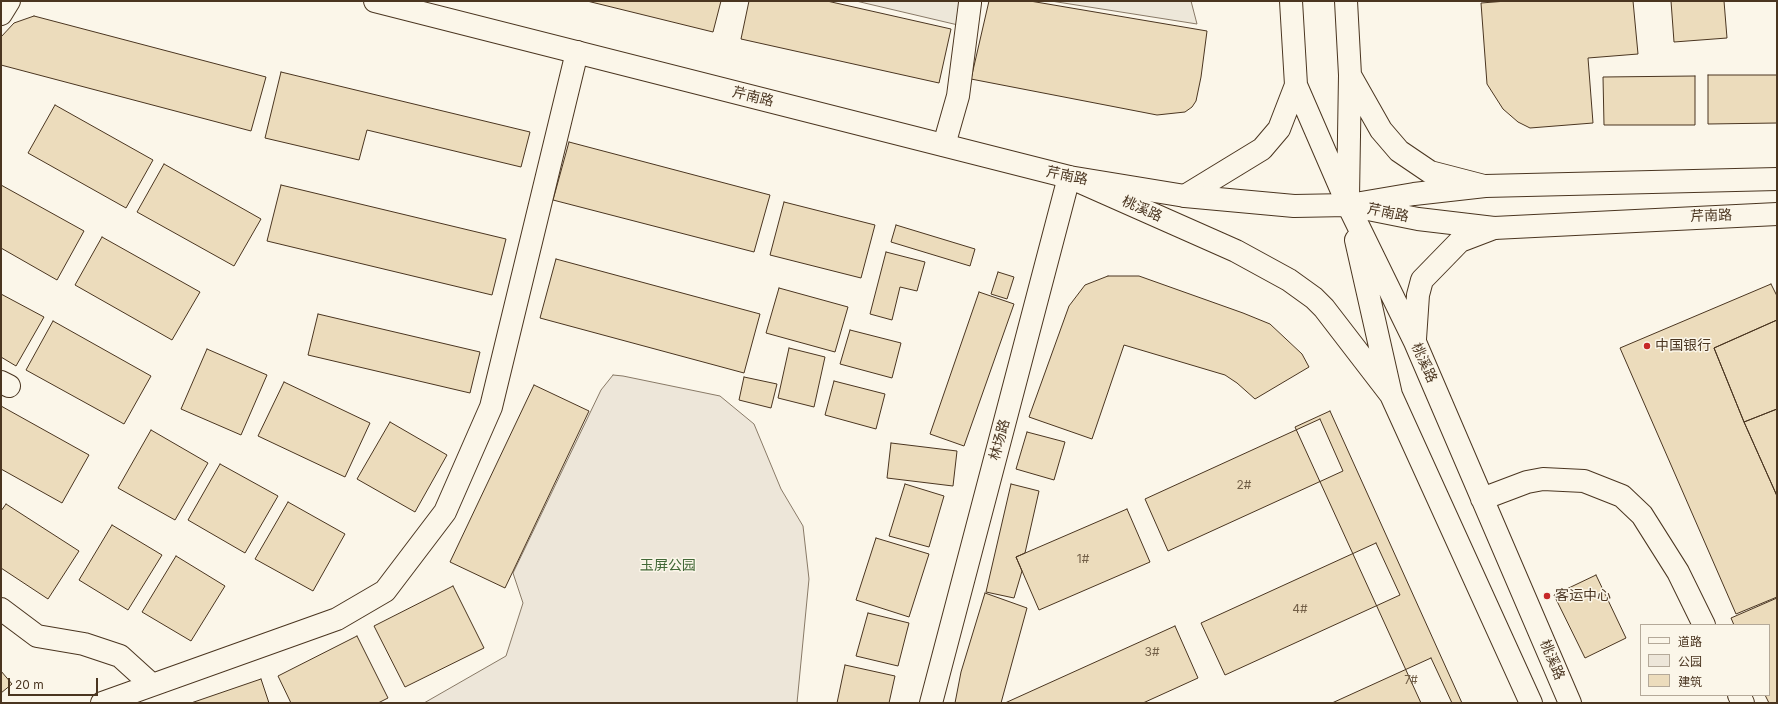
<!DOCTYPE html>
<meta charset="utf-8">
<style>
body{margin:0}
#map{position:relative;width:1778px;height:704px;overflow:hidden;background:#fbf6e9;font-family:Inter,"Noto Sans SC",sans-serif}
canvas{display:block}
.frame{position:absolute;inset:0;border:2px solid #4a3520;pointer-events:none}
.legend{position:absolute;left:1640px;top:624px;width:130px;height:72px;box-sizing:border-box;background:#fbf6e9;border:1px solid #b4a999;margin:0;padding:5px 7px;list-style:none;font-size:12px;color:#4a3520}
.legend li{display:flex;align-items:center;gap:8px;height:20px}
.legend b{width:20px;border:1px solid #b4a999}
.scale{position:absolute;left:8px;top:678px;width:90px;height:18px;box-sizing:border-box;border:2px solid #4a3520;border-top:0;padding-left:5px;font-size:12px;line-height:14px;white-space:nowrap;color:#4a3520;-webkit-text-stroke:3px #fbf6e9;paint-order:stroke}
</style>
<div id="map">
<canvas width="1778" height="704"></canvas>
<div class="frame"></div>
<ul class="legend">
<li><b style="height:5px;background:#fbf6e9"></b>道路</li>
<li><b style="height:11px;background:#ede6d9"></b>公园</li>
<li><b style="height:11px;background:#ecdcbc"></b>建筑</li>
</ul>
<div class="scale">20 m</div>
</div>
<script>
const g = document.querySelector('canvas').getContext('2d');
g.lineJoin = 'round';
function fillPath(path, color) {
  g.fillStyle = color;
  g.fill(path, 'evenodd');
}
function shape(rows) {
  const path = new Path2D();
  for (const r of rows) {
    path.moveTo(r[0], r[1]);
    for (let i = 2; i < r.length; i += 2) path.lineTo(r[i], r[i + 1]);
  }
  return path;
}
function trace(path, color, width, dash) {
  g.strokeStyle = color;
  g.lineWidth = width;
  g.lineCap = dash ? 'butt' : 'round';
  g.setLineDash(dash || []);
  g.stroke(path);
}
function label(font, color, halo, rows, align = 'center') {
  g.font = font + ' Inter,"Noto Sans SC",sans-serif';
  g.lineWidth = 3;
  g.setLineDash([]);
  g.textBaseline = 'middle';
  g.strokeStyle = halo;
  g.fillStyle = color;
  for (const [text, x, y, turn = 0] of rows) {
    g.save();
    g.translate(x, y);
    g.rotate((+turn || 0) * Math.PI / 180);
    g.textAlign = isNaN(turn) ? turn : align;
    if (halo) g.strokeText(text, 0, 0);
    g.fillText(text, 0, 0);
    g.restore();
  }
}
const green = shape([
 [613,375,623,376,720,396,754,424,781,489,803,526,809,579,797,703,424,703,506,656,523,603,513,573,601,390,613,375]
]);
fillPath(green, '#ede6d9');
trace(green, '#887966', 1);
const parking = shape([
 [856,1,980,1,975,29,856,1],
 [1051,1,1191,1,1197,24,1051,1]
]);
fillPath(parking, '#ede7d9');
trace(parking, '#887966', 1);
const building = shape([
 [587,1,721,1,713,32,587,1],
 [749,1,827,1,951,29,939,83,741,39,749,1],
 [989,1,1030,1,1207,31,1201,77,1196,101,1192,107,1185,112,1157,115,971,79,989,1],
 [1507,1,1633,1,1638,54,1588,58,1593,123,1530,128,1518,122,1503,109,1487,84,1481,3,1507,1],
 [1671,1,1724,1,1727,38,1674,42,1671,1],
 [34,16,266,77,251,131,1,65,1,37,14,23,34,16],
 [281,72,530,132,521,167,367,130,359,160,265,138,281,72],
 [1708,75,1777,75,1777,123,1708,124,1708,75],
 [1695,76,1695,125,1604,125,1603,77,1695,76],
 [55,105,153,160,126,208,28,153,55,105],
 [569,142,770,195,754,252,553,200,569,142],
 [164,164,261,219,234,266,137,212,164,164],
 [1,185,84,231,57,280,1,248,1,185],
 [281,185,506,239,492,295,267,241,281,185],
 [784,202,875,225,861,278,770,255,784,202],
 [896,225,975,249,970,266,891,242,896,225],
 [102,237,200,292,172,340,75,285,102,237],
 [886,252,925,262,917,291,900,287,892,320,870,314,886,252],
 [556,259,760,314,744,373,540,318,556,259],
 [998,272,1014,277,1007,299,991,294,998,272],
 [1108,276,1139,276,1243,313,1270,324,1302,354,1309,367,1255,399,1237,383,1225,375,1124,345,1092,439,1029,417,1069,306,1085,285,1108,276],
 [1771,284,1777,296,1777,320,1714,348,1744,422,1777,496,1777,597,1736,614,1620,348,1771,284],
 [779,288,848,307,835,352,766,333,779,288],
 [979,292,1014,304,964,446,930,434,979,292],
 [1,294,44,317,16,366,1,357,1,294],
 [318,314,480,352,470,393,308,355,318,314],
 [1777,320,1777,409,1744,422,1714,348,1777,320],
 [53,321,151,376,124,424,26,370,53,321],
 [850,330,901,343,892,378,840,364,850,330],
 [789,348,825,357,814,407,778,398,789,348],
 [207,349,267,375,241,435,181,409,207,349],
 [744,377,777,384,771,408,739,400,744,377],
 [834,381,885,394,876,429,825,415,834,381],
 [284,382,370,423,345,477,258,436,284,382],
 [534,385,589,411,505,588,450,562,534,385],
 [1,406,89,455,62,503,1,469,1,406],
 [1777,409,1777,496,1744,422,1777,409],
 [1330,411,1462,703,1421,703,1295,427,1330,411],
 [1320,419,1343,471,1168,551,1145,499,1320,419],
 [390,422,447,455,415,512,357,479,390,422],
 [151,430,208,463,175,520,118,488,151,430],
 [1027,432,1065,442,1054,480,1016,469,1027,432],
 [891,443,957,451,953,486,887,478,891,443],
 [220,464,278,496,245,553,188,520,220,464],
 [905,484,944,496,929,547,889,536,905,484],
 [1011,484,1039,491,1025,553,1016,557,1022,571,1014,598,986,592,1011,484],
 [288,502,345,534,313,591,255,559,288,502],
 [6,504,79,551,48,599,1,568,1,511,6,504],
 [1127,509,1150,562,1039,610,1016,557,1127,509],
 [112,525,162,555,128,610,79,580,112,525],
 [876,538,929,554,909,617,856,600,876,538],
 [1376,543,1400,595,1225,675,1201,623,1376,543],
 [176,556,225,586,191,641,142,612,176,556],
 [1596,575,1626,638,1585,658,1554,595,1596,575],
 [453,586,484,648,405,687,374,626,453,586],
 [985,593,1027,608,1001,703,955,703,961,672,985,593],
 [1777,598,1777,703,1769,703,1765,695,1769,695,1769,625,1734,625,1731,618,1777,598],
 [868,613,909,623,898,666,856,656,868,613],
 [1175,626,1198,678,1143,703,1005,703,1175,626],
 [357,636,388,698,378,703,291,703,278,676,357,636],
 [1431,658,1452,703,1332,703,1431,658],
 [845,665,895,676,889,703,837,703,845,665],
 [1,671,12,684,1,693,1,671],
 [261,679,269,703,191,703,261,679]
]);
fillPath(building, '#ecdcbc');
trace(building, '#4a3520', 1);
const minor = shape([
 [1291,1,1296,85,1348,205,1415,342,1570,703],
 [1346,1,1350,75,1348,197],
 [1,14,9,1],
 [1351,77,1381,130,1399,151,1430,172,1484,186],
 [944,145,958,96,970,3],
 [1185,196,1262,149,1279,129,1296,85],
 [1356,240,1391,395,1531,703],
 [1415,339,1418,295,1422,280,1460,241,1494,228],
 [1,382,9,386],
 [1482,499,1527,482,1543,479,1584,481,1622,496,1642,515,1678,572,1704,625],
 [1,609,37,636,84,644,120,656,152,685],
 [1739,695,1743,703],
 [102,703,337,619,385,591,445,512,491,407,577,52],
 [931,703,1069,177,1236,251,1289,280,1314,298,1324,308,1391,395]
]);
const major = shape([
 [375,1,1069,177,1185,196,1294,206,1348,205,1418,219,1494,228,1777,214],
 [1361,203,1414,194,1485,186,1777,179]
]);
trace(minor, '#4a3520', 24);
trace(major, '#4a3520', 24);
trace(minor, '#fbf6e9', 22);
trace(major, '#fbf6e9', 22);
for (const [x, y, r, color] of [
 [1647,346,4,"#c62828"],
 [1547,596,4,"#c62828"]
]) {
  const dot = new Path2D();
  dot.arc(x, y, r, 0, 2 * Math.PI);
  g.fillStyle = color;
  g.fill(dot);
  trace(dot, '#fbf6e9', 1.5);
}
label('12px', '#725f47', null, [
 ["2#",1244,485],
 ["1#",1083,559],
 ["4#",1300,609],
 ["3#",1152,652],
 ["7#",1411,680]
]);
label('14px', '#4a3520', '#fbf6e9', [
 ["芹南路",753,97,14],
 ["芹南路",1067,176,12],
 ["桃溪路",1142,209,24],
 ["芹南路",1388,213,12],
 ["芹南路",1711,216,-2],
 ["桃溪路",1424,363,66],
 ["林场路",1000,440,-75],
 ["桃溪路",1552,660,67]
]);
label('14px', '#4a3520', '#fbf6e9', [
 ["中国银行",1655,346],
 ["客运中心",1555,596]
], 'left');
label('14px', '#436837', '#fbf6e9', [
 ["玉屏公园",668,566]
]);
</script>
